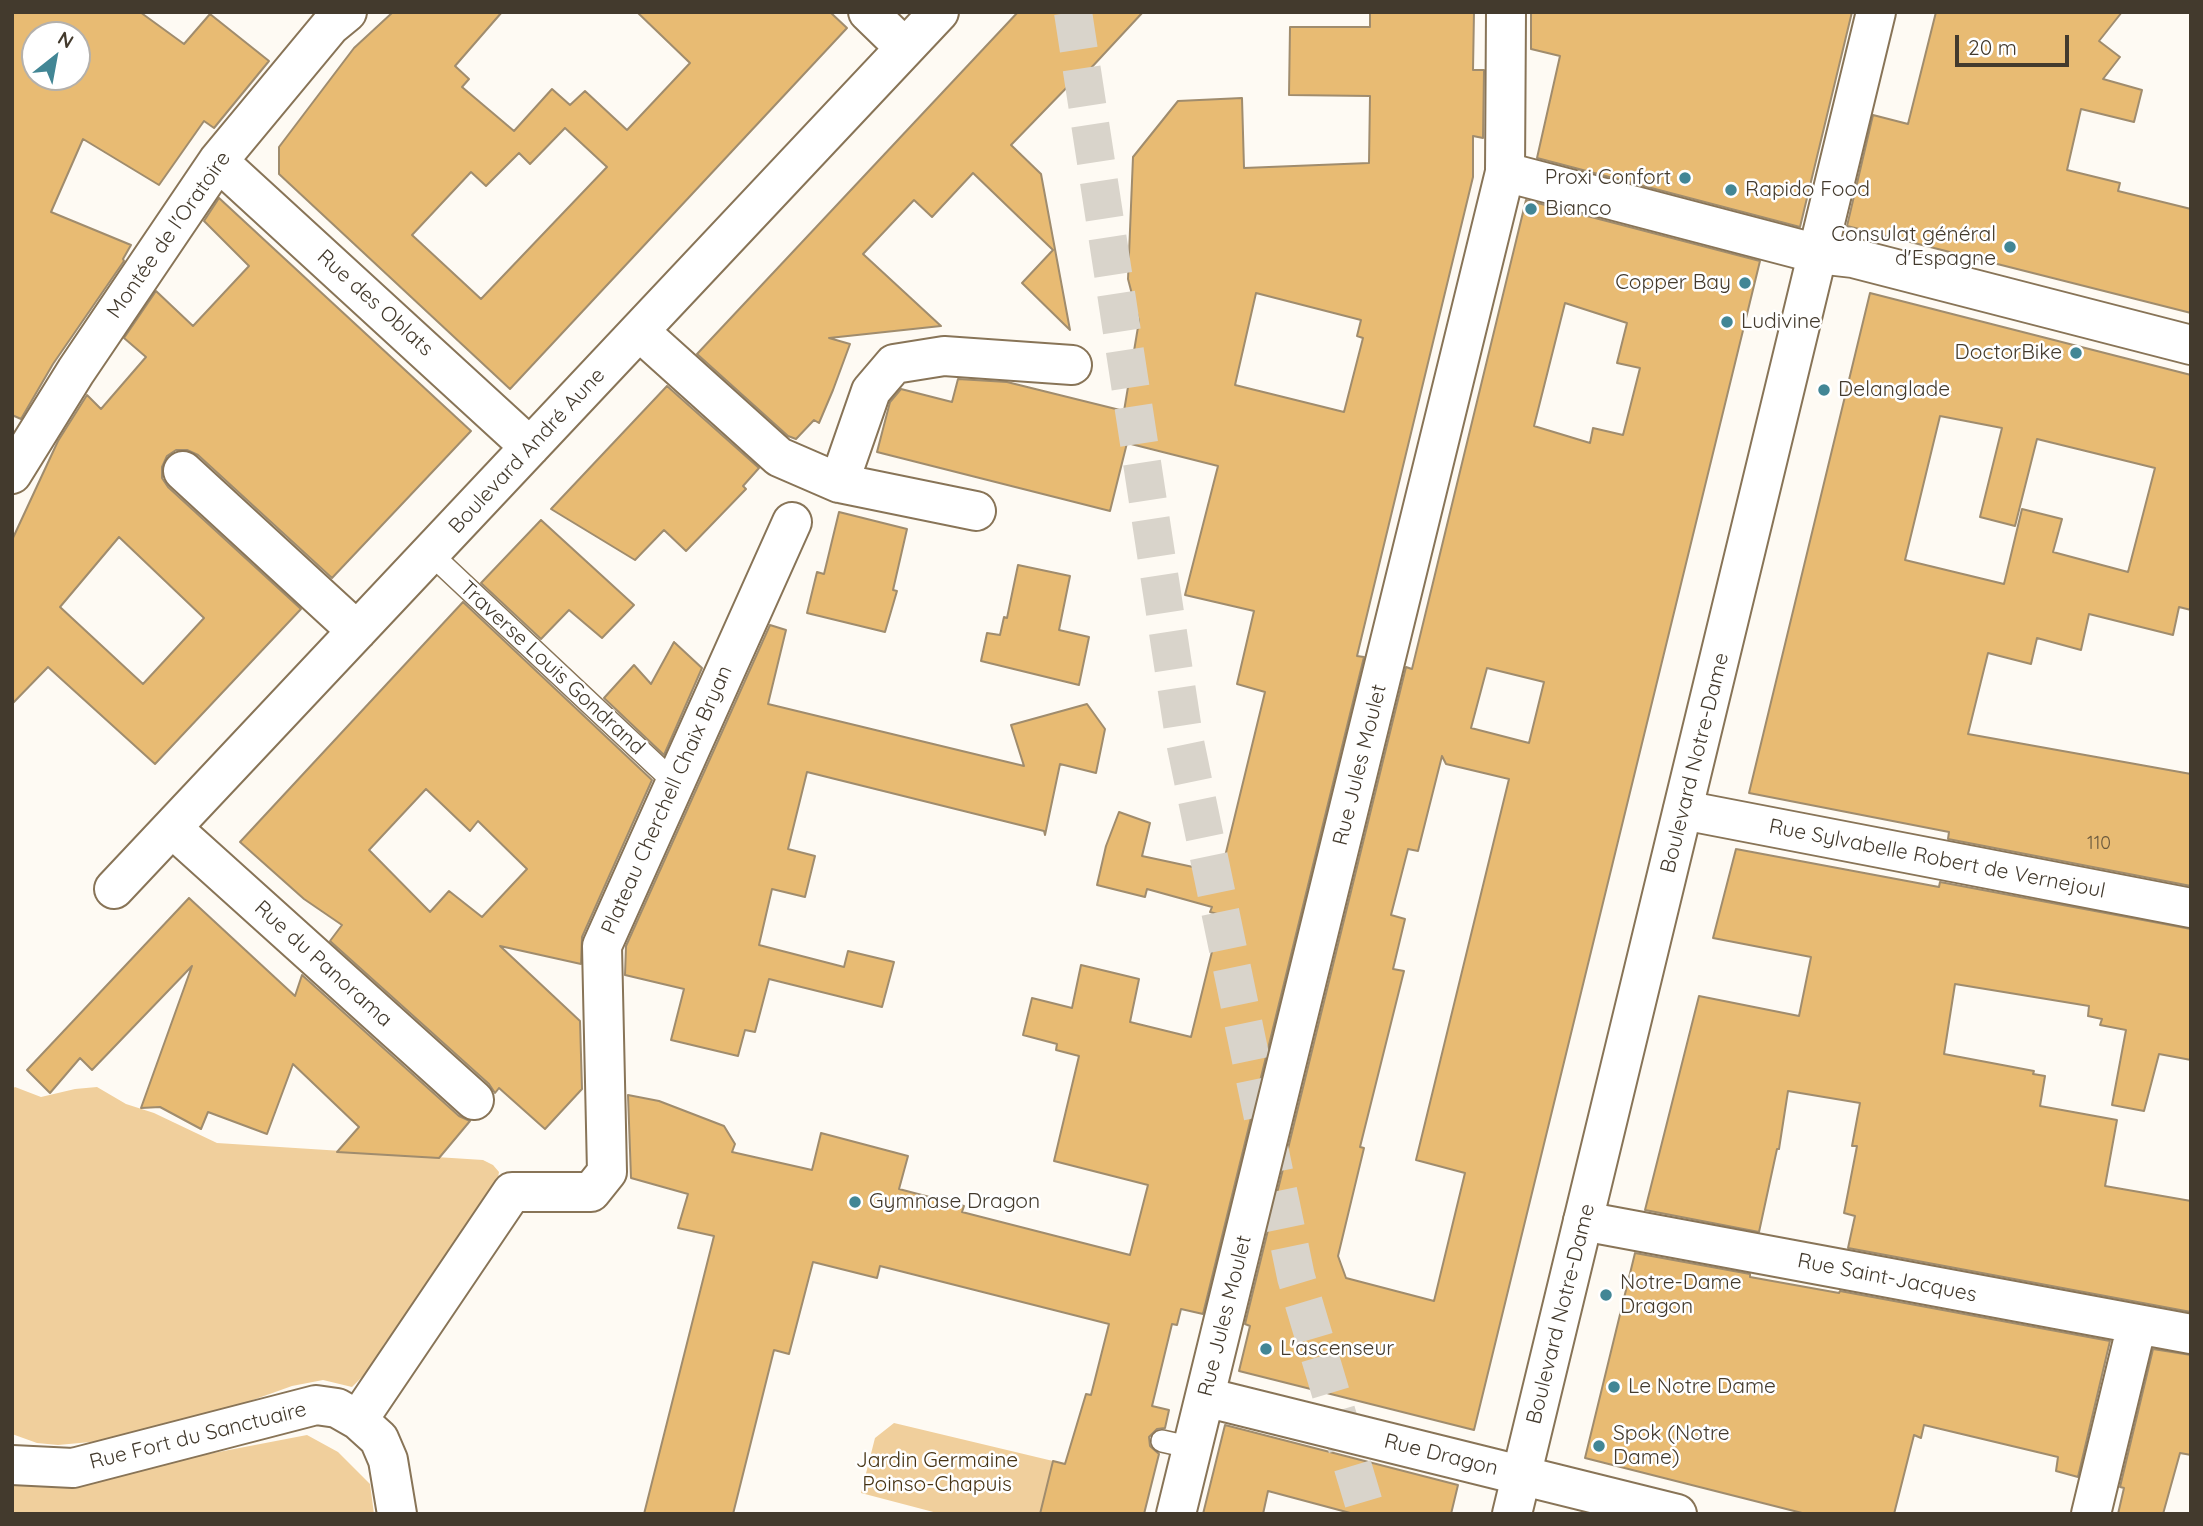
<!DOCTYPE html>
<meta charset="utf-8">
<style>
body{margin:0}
#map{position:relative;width:2203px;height:1526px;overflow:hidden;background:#fefaf3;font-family:Quicksand,sans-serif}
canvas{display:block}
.frame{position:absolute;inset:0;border:14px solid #433a2d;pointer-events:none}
.north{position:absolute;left:21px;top:21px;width:70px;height:70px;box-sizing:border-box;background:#fff;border:2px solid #b4b0ab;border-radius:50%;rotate:31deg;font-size:19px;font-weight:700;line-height:28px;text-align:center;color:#433a2d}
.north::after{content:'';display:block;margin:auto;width:24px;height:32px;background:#428695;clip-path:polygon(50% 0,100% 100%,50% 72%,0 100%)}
.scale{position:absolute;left:1955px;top:35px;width:114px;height:32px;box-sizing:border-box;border:4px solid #433a2d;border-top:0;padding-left:9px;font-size:21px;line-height:24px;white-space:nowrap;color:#433a2d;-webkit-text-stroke:5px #fff;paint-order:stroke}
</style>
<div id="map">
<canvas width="2203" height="1526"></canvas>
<div class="frame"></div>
<div class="north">N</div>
<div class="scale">20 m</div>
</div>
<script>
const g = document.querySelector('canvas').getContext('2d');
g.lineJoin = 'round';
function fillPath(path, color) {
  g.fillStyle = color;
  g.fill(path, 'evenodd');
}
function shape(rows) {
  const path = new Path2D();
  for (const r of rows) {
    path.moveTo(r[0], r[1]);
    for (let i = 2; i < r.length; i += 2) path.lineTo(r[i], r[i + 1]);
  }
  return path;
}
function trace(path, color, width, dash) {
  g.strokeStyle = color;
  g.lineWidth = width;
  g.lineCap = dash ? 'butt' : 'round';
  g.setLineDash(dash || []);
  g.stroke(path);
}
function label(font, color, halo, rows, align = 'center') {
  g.font = font + ' Quicksand,sans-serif';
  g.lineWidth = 5;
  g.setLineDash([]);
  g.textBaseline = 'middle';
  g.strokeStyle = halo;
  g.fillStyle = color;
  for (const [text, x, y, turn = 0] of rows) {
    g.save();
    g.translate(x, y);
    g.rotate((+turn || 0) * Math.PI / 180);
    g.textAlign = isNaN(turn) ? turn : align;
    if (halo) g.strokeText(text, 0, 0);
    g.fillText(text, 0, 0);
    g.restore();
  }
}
fillPath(shape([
 [15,1087,41,1097,75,1089,97,1087,126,1104,154,1113,217,1143,483,1160,493,1165,499,1172,494,1200,384,1344,370,1369,352,1387,323,1380,292,1386,183,1425,123,1439,58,1445,37,1443,12,1434,12,1089],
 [894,1423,1053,1461,1040,1514,941,1514,861,1493,875,1438],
 [307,1435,338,1452,370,1484,374,1514,12,1514,12,1475,78,1479]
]), '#f0cf9c');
const building = shape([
 [12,12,140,12,184,44,210,14,269,61,214,128,204,121,159,185,83,139,51,212,131,245,123,259,124,261,53,364,21,419,12,415,12,12],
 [35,35,77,35,77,77,35,77,35,35],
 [393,12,502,12,455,66,469,79,462,87,514,131,552,89,570,105,585,91,627,130,690,63,637,12,830,12,847,28,510,389,279,174,279,147,354,48,393,12],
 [565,128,607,167,481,299,412,235,471,172,486,186,519,153,530,164,565,128],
 [1018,12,1143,12,1077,83,1074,80,1011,145,1041,174,1070,330,1022,283,1053,250,973,173,932,217,914,200,863,254,941,326,829,338,850,344,833,390,819,423,814,420,796,439,788,436,697,354,1018,12],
 [1370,12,1474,12,1473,70,1484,70,1483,138,1473,136,1473,177,1357,656,1364,657,1203,1314,1181,1309,1177,1325,1172,1324,1152,1406,1169,1410,1165,1428,1157,1429,1149,1437,1150,1446,1159,1454,1144,1514,1040,1514,1053,1461,1065,1464,1086,1394,1091,1395,1109,1324,880,1266,877,1278,813,1262,789,1354,774,1350,733,1514,644,1514,714,1236,678,1228,688,1194,631,1178,628,1095,659,1101,724,1126,735,1144,732,1152,812,1170,821,1133,908,1156,899,1189,964,1206,962,1212,1130,1255,1148,1185,1054,1161,1079,1056,1056,1050,1057,1044,1023,1035,1032,998,1072,1008,1081,965,1139,979,1130,1022,1191,1037,1221,915,1210,912,1212,907,1147,889,1145,897,1097,885,1106,846,1119,812,1150,823,1142,856,1221,873,1265,692,1237,684,1254,611,1185,595,1218,466,1127,443,1110,511,877,452,890,402,901,389,952,402,958,379,1007,382,1124,411,1139,321,1128,279,1133,157,1178,101,1242,98,1244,168,1369,163,1370,96,1289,95,1290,27,1370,27,1370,12],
 [1256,293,1361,320,1357,336,1363,338,1344,412,1235,385,1256,293],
 [1531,12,1852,12,1800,227,1537,158,1560,56,1531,49,1531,12],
 [1936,12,2122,12,2099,41,2120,57,2103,79,2142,90,2134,122,2081,109,2067,170,2120,183,2118,191,2191,209,2191,313,1847,226,1873,115,1908,124,1936,12],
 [219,198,471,431,332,578,198,455,187,450,176,450,167,456,162,467,162,478,168,487,301,609,155,764,48,667,12,704,12,540,58,441,87,395,101,409,146,357,124,338,156,291,193,326,249,266,204,221,219,198],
 [119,537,204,618,143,684,60,607,119,537],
 [1526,200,1760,261,1474,1430,1239,1371,1250,1326,1245,1324,1406,667,1412,669,1526,200],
 [1565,303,1627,323,1617,363,1640,368,1623,435,1593,428,1590,443,1534,426,1565,303],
 [1487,668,1544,682,1529,743,1471,728,1487,668],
 [1442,756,1446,764,1509,779,1416,1160,1465,1173,1434,1301,1346,1278,1338,1256,1364,1148,1360,1147,1404,971,1393,969,1405,919,1391,915,1408,849,1418,851,1442,756],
 [1870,293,2191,375,2191,610,2179,607,2173,635,2089,614,2081,650,2037,638,2031,664,1988,653,1968,734,2191,774,2191,886,1948,839,1949,832,1749,793,1870,293],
 [1940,416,2002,428,1980,517,2015,526,2037,439,2155,468,2128,572,2053,552,2062,519,2022,509,2004,584,1905,560,1940,416],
 [667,386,759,468,743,486,746,489,686,551,664,530,635,560,551,509,667,386],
 [839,512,907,529,893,590,897,591,885,632,807,613,817,572,824,574,839,512],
 [541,520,634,605,602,638,569,610,541,639,481,583,541,520],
 [1018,565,1070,576,1059,630,1089,637,1079,685,981,661,987,633,1000,635,1004,617,1007,618,1018,565],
 [463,602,652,780,582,937,581,964,500,946,580,1021,582,1089,545,1129,499,1088,495,1093,489,1084,330,941,342,925,304,899,240,842,463,602],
 [426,789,470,831,478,821,527,869,482,917,449,891,430,912,369,850,426,789],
 [770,625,786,630,768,704,1024,766,1011,725,1087,704,1105,729,1096,773,1060,764,1045,835,1044,831,807,772,788,849,815,856,805,897,772,889,759,945,844,967,848,951,894,962,882,1007,769,979,755,1032,745,1030,738,1056,671,1040,684,989,625,975,626,946,770,625],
 [674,642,702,668,664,755,604,698,634,665,651,684,674,642],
 [1736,849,1939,887,1940,882,2191,929,2191,1060,2159,1054,2144,1111,2112,1105,2126,1030,2100,1025,2102,1019,2088,1016,2089,1006,1955,984,1944,1054,2034,1071,2033,1074,2045,1076,2040,1106,2117,1120,2105,1186,2191,1201,2191,1312,1848,1248,1855,1216,1844,1213,1857,1146,1852,1146,1860,1103,1788,1091,1779,1149,1777,1149,1759,1232,1645,1210,1699,996,1799,1016,1811,957,1713,938,1736,849],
 [189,898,295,996,302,975,459,1116,470,1121,439,1158,337,1152,359,1127,293,1064,267,1134,208,1112,201,1129,160,1107,141,1108,192,966,92,1070,80,1058,50,1093,27,1070,189,898],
 [1635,1253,1750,1274,1750,1277,1839,1293,1840,1291,2110,1341,2078,1477,2056,1471,2058,1457,1924,1425,1921,1438,1914,1435,1894,1514,1806,1514,1585,1458,1635,1253],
 [2153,1349,2191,1355,2191,1455,2180,1453,2163,1514,2118,1514,2124,1488,2120,1487,2153,1349],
 [1225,1425,1458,1485,1451,1514,1354,1514,1268,1491,1263,1514,1203,1514,1225,1425]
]);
fillPath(building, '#e8bb73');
trace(building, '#a08c6d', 2);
trace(shape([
 [1073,12,1184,737,1296,1277,1367,1514]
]), '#d9d4cb', 38, [38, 19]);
const lane = shape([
 [430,553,675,783],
 [1162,1441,1193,1448]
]);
const street = shape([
 [868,12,905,48],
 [218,161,530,447],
 [1505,172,1818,254,1853,258,2191,345],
 [639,331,779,457,839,483,976,511],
 [183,471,357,631],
 [12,474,76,371,218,161,330,26,347,12],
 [839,483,871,391,894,364,944,356,1072,365],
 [1683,810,2191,908],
 [172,828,474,1100],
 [114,889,939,12],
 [1583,1221,2191,1334],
 [1205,1397,1677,1514],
 [358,1420,512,1192,591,1192,607,1172,602,946,792,522],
 [12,1465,73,1468,316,1405,337,1408,358,1420,379,1439,388,1460,397,1514],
 [1176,1514,1505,172,1506,12],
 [2091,1514,2137,1324]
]);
const secondary = shape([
 [1512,1514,1876,12]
]);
trace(lane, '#887457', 24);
trace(street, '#887457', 42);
trace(secondary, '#887457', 42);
trace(lane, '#fff', 21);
trace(street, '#fff', 38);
trace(secondary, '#fff', 38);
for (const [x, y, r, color] of [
 [1685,178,7,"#428695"],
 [1731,190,7,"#428695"],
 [1531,209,7,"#428695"],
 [2010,247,7,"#428695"],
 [1745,283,7,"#428695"],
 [1727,322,7,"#428695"],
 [2076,353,7,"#428695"],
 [1824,390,7,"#428695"],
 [855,1202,7,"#428695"],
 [1606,1295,7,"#428695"],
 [1266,1349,7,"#428695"],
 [1614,1387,7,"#428695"],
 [1599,1446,7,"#428695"]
]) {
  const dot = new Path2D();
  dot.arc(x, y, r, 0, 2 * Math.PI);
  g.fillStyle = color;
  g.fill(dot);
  trace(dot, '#fff', 2.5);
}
label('18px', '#6c5a3e', null, [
 ["110",2099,844]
]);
label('21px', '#433a2d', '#fff', [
 ["Proxi Confort",1671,178,"right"],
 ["Rapido Food",1745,190],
 ["Bianco",1545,209],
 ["Consulat général",1996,235,"right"],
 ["d'Espagne",1996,259,"right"],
 ["Copper Bay",1731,283,"right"],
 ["Ludivine",1741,322],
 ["DoctorBike",2062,353,"right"],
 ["Delanglade",1838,390],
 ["Gymnase Dragon",869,1202],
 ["Notre-Dame",1620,1283],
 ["Dragon",1620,1307],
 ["L'ascenseur",1280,1349],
 ["Le Notre Dame",1628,1387],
 ["Spok (Notre",1613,1434],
 ["Dame)",1613,1458]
], 'left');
label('21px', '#433a2d', '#fff', [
 ["Montée de l'Oratoire",169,235,-55],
 ["Rue des Oblats",375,303,42],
 ["Boulevard André Aune",527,451,-47],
 ["Traverse Louis Gondrand",552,668,43],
 ["Boulevard Notre-Dame",1695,763,-76],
 ["Rue Jules Moulet",1360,765,-76],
 ["Plateau Cherchell Chaix Bryan",667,800,-66],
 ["Rue Sylvabelle Robert de Vernejoul",1937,859,11],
 ["Rue du Panorama",323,964,42],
 ["Rue Saint-Jacques",1887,1278,11],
 ["Boulevard Notre-Dame",1561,1314,-76],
 ["Rue Jules Moulet",1225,1316,-76],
 ["Rue Fort du Sanctuaire",198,1436,-14],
 ["Rue Dragon",1441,1455,14]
]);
label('21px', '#463314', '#fff', [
 ["Jardin Germaine",937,1461],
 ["Poinso-Chapuis",937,1485]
]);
</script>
